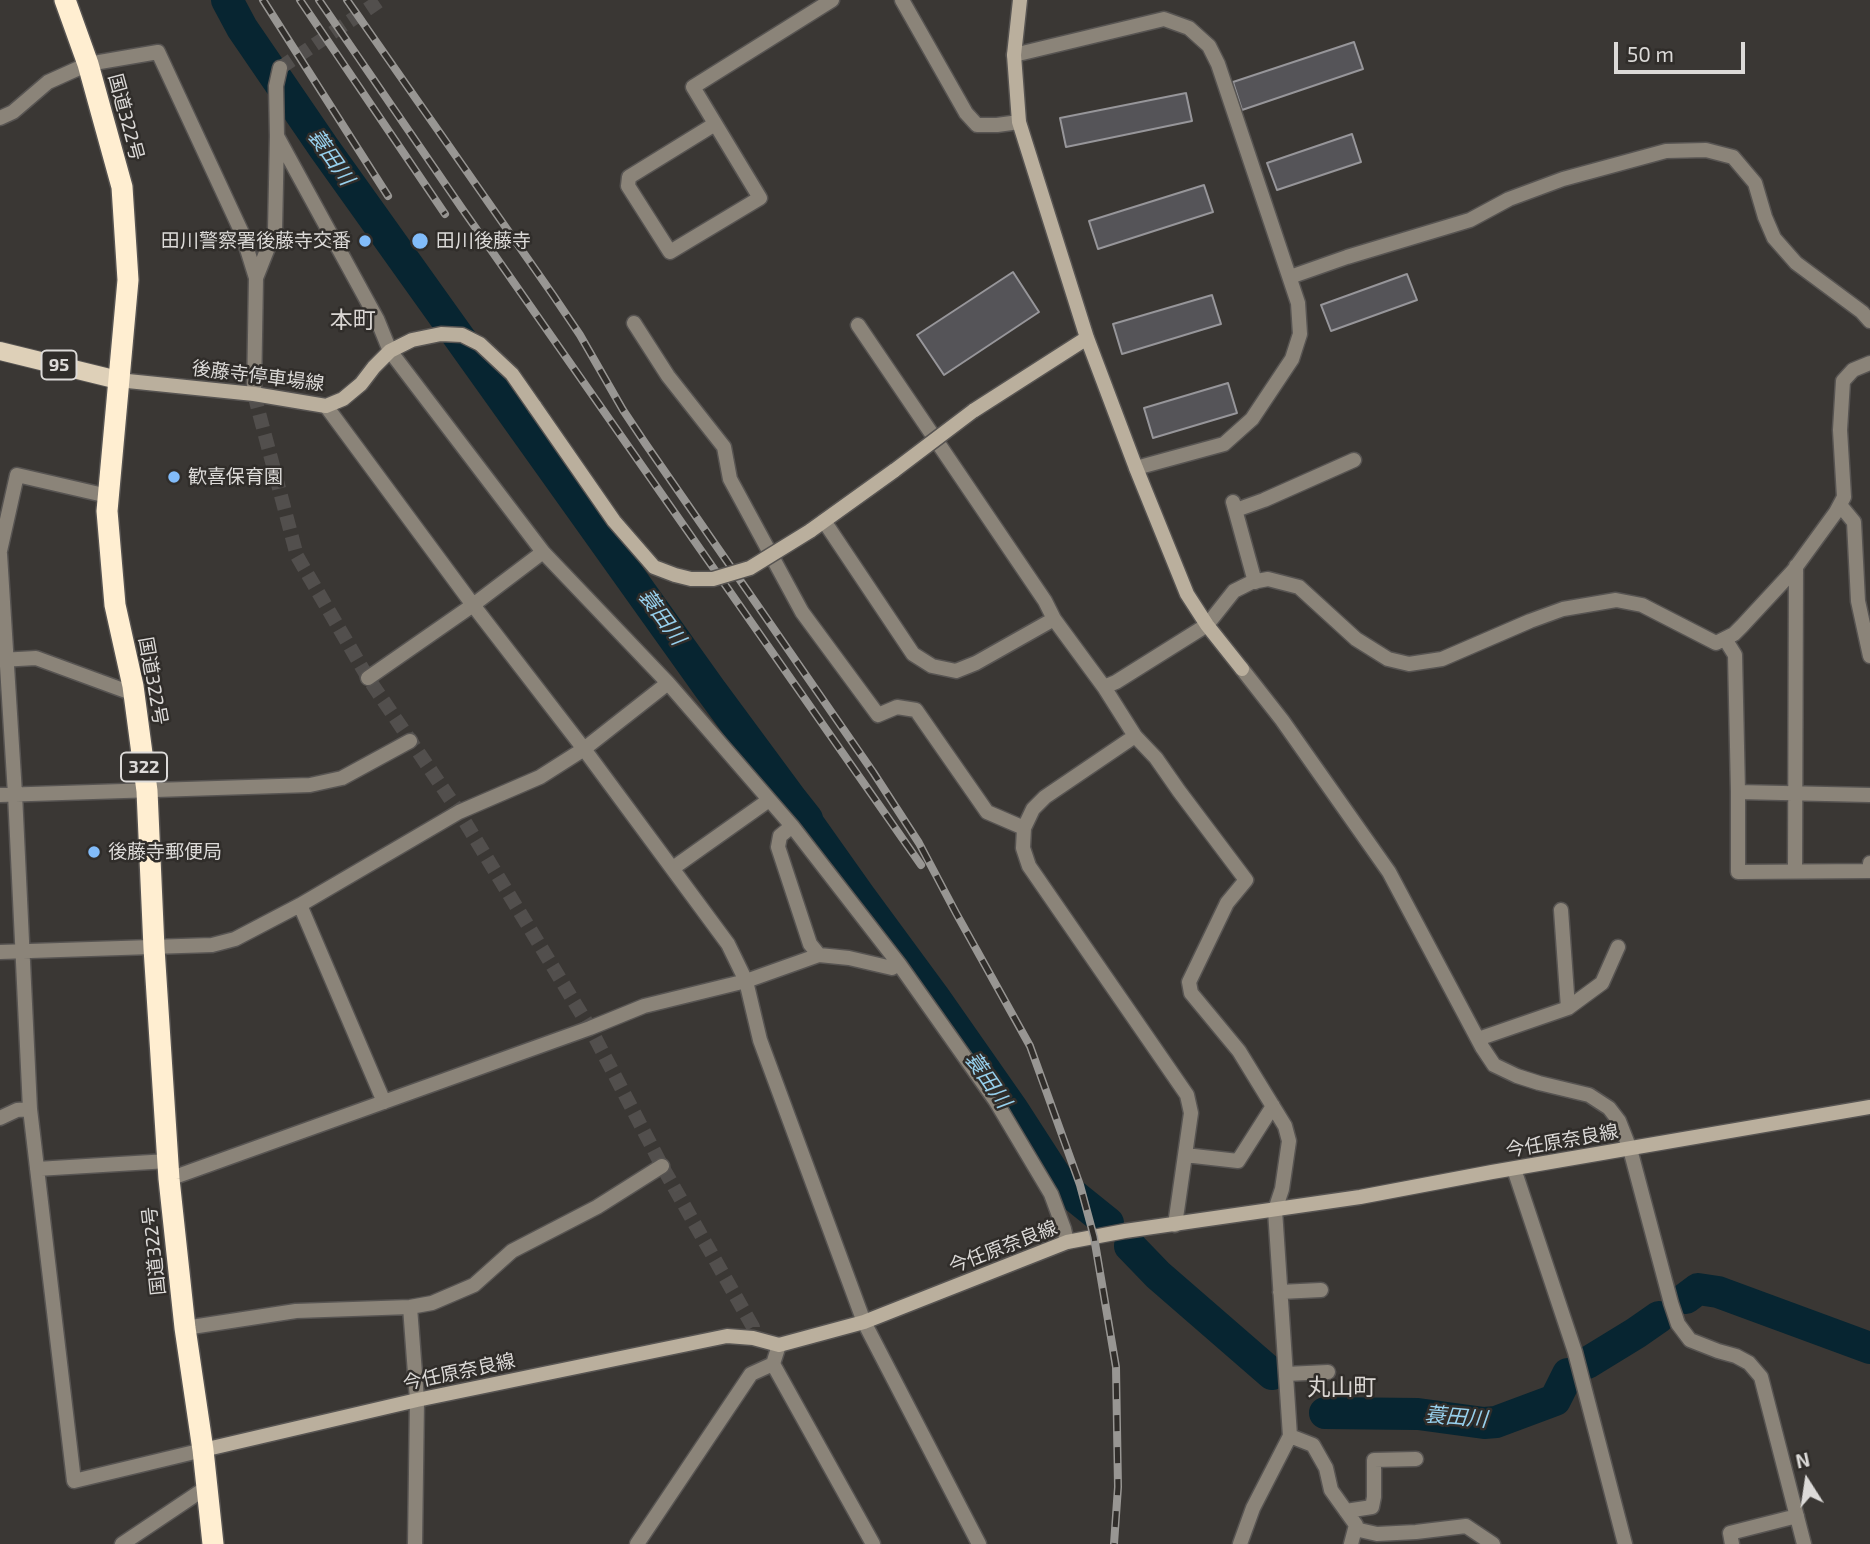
<!DOCTYPE html>
<meta charset="utf-8">
<style>
body{margin:0}
#map{position:relative;width:1870px;height:1544px;overflow:hidden;background:#3a3734;font-family:"Exo 2",sans-serif}
canvas{display:block}
.north{position:absolute;left:1772px;top:1446px;width:70px;height:70px;-webkit-text-stroke:5px #302d2a;paint-order:stroke;rotate:348deg;font-size:19px;font-weight:700;line-height:28px;text-align:center;color:#dcdad8}
.north::after{content:'';display:block;margin:auto;width:24px;height:32px;background:#dcdad8;clip-path:polygon(50% 0,100% 100%,50% 72%,0 100%)}
.scale{position:absolute;left:1614px;top:42px;width:131px;height:32px;box-sizing:border-box;border:4px solid #dcdad8;border-top:0;padding-left:9px;font-size:21px;line-height:24px;white-space:nowrap;color:#dcdad8;-webkit-text-stroke:5px #302d2a;paint-order:stroke}
</style>
<div id="map">
<canvas width="1870" height="1544"></canvas>
<div class="north">N</div>
<div class="scale">50 m</div>
</div>
<script>
const g = document.querySelector('canvas').getContext('2d');
g.lineJoin = 'round';
function shape(rows) {
  const path = new Path2D();
  for (const r of rows) {
    path.moveTo(r[0], r[1]);
    for (let i = 2; i < r.length; i += 2) path.lineTo(r[i], r[i + 1]);
  }
  return path;
}
function trace(path, color, width, dash) {
  g.strokeStyle = color;
  g.lineWidth = width;
  g.lineCap = dash ? 'butt' : 'round';
  g.setLineDash(dash || []);
  g.stroke(path);
}
function fillPath(path, color) {
  g.fillStyle = color;
  g.fill(path, 'evenodd');
}
function label(font, color, halo, rows, align = 'center') {
  g.font = font + ' "Exo 2","Noto Sans JP",sans-serif';
  g.lineWidth = 5;
  g.setLineDash([]);
  g.textBaseline = 'middle';
  g.strokeStyle = halo;
  g.fillStyle = color;
  for (const [text, x, y, turn = 0] of rows) {
    g.save();
    g.translate(x, y);
    g.rotate((+turn || 0) * Math.PI / 180);
    g.textAlign = isNaN(turn) ? turn : align;
    if (halo) g.strokeText(text, 0, 0);
    g.fillText(text, 0, 0);
    g.restore();
  }
}
trace(shape([
 [227,0,242,28,324,148,710,689,792,800,807,819,808,823,859,895,934,997,1013,1110,1062,1186,1108,1223],
 [1130,1246,1158,1275,1272,1374],
 [1686,1298,1698,1289,1718,1292,1870,1348],
 [1587,1363,1636,1333,1659,1317],
 [1325,1413,1418,1414,1484,1423,1496,1422,1555,1400,1568,1374]
]), '#072531', 32);
const building = shape([
 [1354,42,1363,69,1242,110,1233,82,1354,42],
 [1186,93,1192,121,1066,147,1060,118,1186,93],
 [1352,134,1361,162,1277,190,1267,163,1352,134],
 [1204,185,1213,212,1098,249,1089,221,1204,185],
 [1013,272,1039,312,944,375,917,335,1013,272],
 [1407,274,1417,300,1331,331,1321,305,1407,274],
 [1212,295,1221,324,1122,354,1113,324,1212,295],
 [1228,383,1237,413,1153,438,1144,408,1228,383]
]);
fillPath(building, '#555458');
trace(building, '#97969a', 2);
trace(shape([
 [280,68,381,0],
 [254,394,297,556,368,678,459,812,590,1028,662,1166,753,1327,753,1338]
]), '#524f4d', 14, [14, 7]);
const street = shape([
 [902,0,966,113,977,125,997,125,1019,122],
 [1014,55,1164,19,1189,28,1209,46,1218,64,1298,303,1300,334,1292,359,1252,419,1224,444,1136,468],
 [0,118,13,112,48,82,88,64,158,52,242,233,256,278,254,394],
 [715,124,629,177,628,186,670,252,760,198,693,87,832,0],
 [277,136,377,319,390,351,543,552,668,683,792,826,899,964,995,1100,1051,1194,1064,1229,1067,1242],
 [1290,277,1347,257,1470,220,1509,199,1563,179,1666,151,1706,150,1733,157,1755,183,1765,217,1774,238,1796,263,1862,312,1870,321],
 [256,278,275,230,277,136,276,86,280,68],
 [634,323,668,376,724,447,730,479,802,612,878,715,897,707,916,710,987,812,1024,828],
 [858,325,1045,601,1054,619],
 [326,406,473,605,584,749,728,944,746,981,760,1040,864,1322,979,1544],
 [1233,502,1255,582],
 [1840,505,1854,522,1858,601,1870,656],
 [1236,510,1264,500,1354,460],
 [824,521,913,654,932,666,956,671,976,663,1054,619,1104,687,1135,736,1045,797,1033,809,1024,828,1023,848,1029,866,1187,1095,1191,1113,1175,1225],
 [0,551,17,475,108,496],
 [0,554,15,794,30,1109,74,1481,203,1450],
 [1725,639,1735,655,1738,792,1738,872,1870,871,1870,863],
 [0,660,36,658,134,694],
 [1242,669,1282,720,1389,872,1482,1047,1494,1065,1517,1076,1539,1083,1589,1095,1609,1108,1619,1121,1630,1149,1671,1303,1678,1324,1690,1340,1718,1351,1736,1356,1749,1363,1761,1377,1804,1544],
 [368,678,473,605,543,552],
 [1104,687,1116,682,1207,625,1234,591,1252,582,1268,579,1299,587,1356,639,1388,659,1409,664,1442,659,1530,621,1563,609,1616,600,1642,605,1716,643,1734,634,1742,626,1793,571,1836,512,1844,497,1840,430,1843,381,1853,370,1870,363],
 [1135,736,1156,758,1179,791,1246,880,1227,903,1189,982,1191,993,1239,1051,1285,1126,1289,1141,1282,1189,1275,1210,1290,1436,1253,1508,1240,1544],
 [1738,792,1870,795],
 [0,795,310,785,342,778,410,741],
 [792,826,780,836,778,847,810,944,819,955],
 [673,868,769,800],
 [1795,871,1796,566],
 [300,905,384,1102],
 [1561,910,1568,1008],
 [0,952,212,945,235,939,300,905,459,812,540,777,584,749,668,683],
 [1478,1039,1568,1008,1602,983,1618,947],
 [0,1118,17,1110,30,1109],
 [1185,1155,1238,1161,1273,1106],
 [37,1169,168,1161],
 [1514,1169,1575,1352,1625,1544],
 [169,1179,590,1028,644,1006,746,981,819,955,849,958,892,968,899,964],
 [1280,1292,1321,1290],
 [410,1307,417,1400,415,1544],
 [185,1328,296,1311,410,1307,432,1303,474,1285,512,1251,597,1207,662,1166],
 [779,1345,773,1364,873,1544],
 [1286,1374,1328,1372],
 [1290,1436,1313,1445,1326,1468,1331,1490,1356,1525,1351,1544],
 [1346,1511,1372,1507,1374,1497,1374,1460,1416,1459],
 [1355,1529,1377,1534,1416,1532,1466,1526,1493,1544],
 [122,1544,207,1487],
 [637,1544,751,1374,773,1364],
 [1732,1544,1730,1533,1797,1516]
]);
const secondary = shape([
 [1020,0,1014,55,1019,122,1087,338,1136,468,1187,594,1207,625,1242,669],
 [118,380,254,394,326,406,343,399,361,384,374,367,390,351,412,340,441,334,462,335,480,344,512,374,535,407],
 [973,411,1087,338],
 [810,531,895,470],
 [203,1450,417,1400,727,1336,753,1338,779,1345,864,1322,1067,1242,1125,1231,1360,1197,1492,1172,1870,1107]
]);
const primary = shape([
 [0,351,118,380]
]);
const highway = shape([
 [65,0,88,64,122,187,128,280,107,511,115,605,133,686,147,791,154,948,169,1179,185,1328,203,1450,213,1544]
]);
trace(street, '#575452', 17);
trace(secondary, '#575452', 17);
trace(primary, '#575452', 20);
trace(highway, '#575452', 24);
trace(street, '#8b8479', 14);
trace(secondary, '#baaf9d', 14);
trace(primary, '#ded0b8', 18);
trace(highway, '#ffeed1', 21);
const rail = shape([
 [263,0,388,196],
 [300,0,445,214],
 [319,0,461,207,921,865],
 [347,0,553,295,580,335,623,410,645,443,873,772,919,843,956,913,1030,1046,1080,1185,1094,1237,1116,1367,1118,1487,1114,1544]
]);
trace(rail, '#989693', 8);
trace(rail, '#302d2a', 5, [16]);
const secondaryBridge = shape([
 [535,407,614,521,654,567,675,575,691,579,713,579,750,568,810,531],
 [895,470,973,411]
]);
trace(secondaryBridge, '#575452', 17, []);
trace(secondaryBridge, '#baaf9d', 14);
for (const [x, y, r, color] of [
 [365,241,7,"#82bcfa"],
 [420,241,9,"#82bcfa"],
 [174,477,7,"#82bcfa"],
 [94,852,7,"#82bcfa"]
]) {
  const dot = new Path2D();
  dot.arc(x, y, r, 0, 2 * Math.PI);
  g.fillStyle = color;
  g.fill(dot);
  trace(dot, '#302d2a', 2.5);
}
for (const [x, y, w] of [
 [59,365,35],
 [144,767,46]
]) {
  const box = new Path2D();
  box.roundRect(x - w / 2, y - 14.5, w, 29, 5);
  g.fillStyle = '#302d2a';
  g.fill(box);
  trace(box, '#dcdad8', 2);
}
label('bold 18px', '#dcdad8', null, [
 ["95",59,365],
 ["322",144,767]
]);
label('19px', '#dcdad8', '#302d2a', [
 ["国道322号",126,117,75],
 ["後藤寺停車場線",258,376,7],
 ["国道322号",153,681,80],
 ["今任原奈良線",1562,1141,-10],
 ["今任原奈良線",1003,1247,-21],
 ["国道322号",154,1251,-96],
 ["今任原奈良線",459,1372,-12]
]);
label('19px', '#dcdad8', '#302d2a', [
 ["田川警察署後藤寺交番",351,241,"right"],
 ["田川後藤寺",436,241],
 ["歓喜保育園",188,477],
 ["後藤寺郵便局",108,852]
], 'left');
label('italic 21px', '#97d0ed', '#302d2a', [
 ["蓑田川",331,157,55],
 ["蓑田川",662,617,54],
 ["蓑田川",988,1080,55],
 ["蓑田川",1456,1417,5]
]);
label('23px', '#dad6d3', '#302d2a', [
 ["本町",353,320],
 ["丸山町",1342,1387]
]);
</script>
